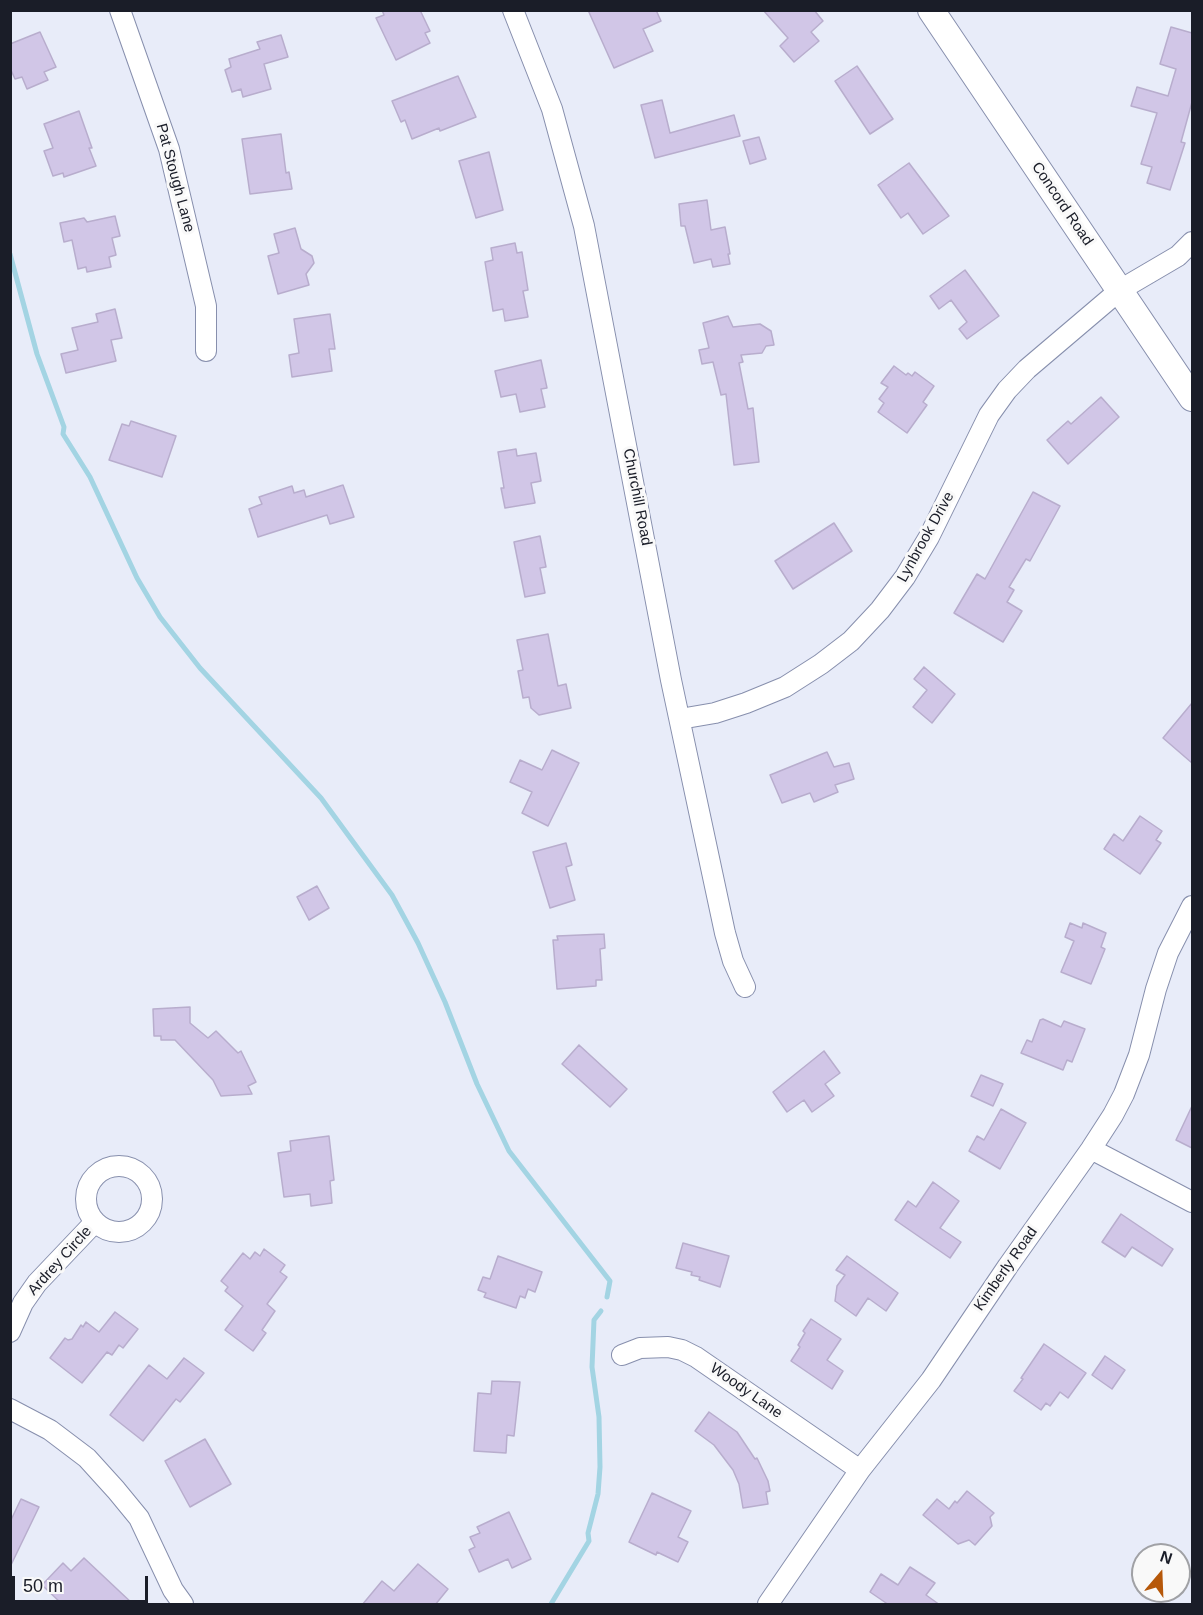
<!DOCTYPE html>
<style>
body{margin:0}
#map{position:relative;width:1203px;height:1615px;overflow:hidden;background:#e8ecf9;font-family:Arial,sans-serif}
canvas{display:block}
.frame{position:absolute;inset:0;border:12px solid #1a1d28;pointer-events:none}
.north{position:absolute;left:1131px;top:1543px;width:60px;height:60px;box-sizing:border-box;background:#f9f9f9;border:2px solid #a0a1a5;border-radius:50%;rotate:19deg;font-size:16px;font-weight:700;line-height:24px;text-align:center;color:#1a1d28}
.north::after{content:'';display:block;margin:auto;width:21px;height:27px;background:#b6580a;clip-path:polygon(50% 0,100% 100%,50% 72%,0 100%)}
.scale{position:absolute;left:12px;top:1576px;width:136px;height:27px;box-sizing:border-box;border:3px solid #1a1d28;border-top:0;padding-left:8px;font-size:18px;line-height:21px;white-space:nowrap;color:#1a1d28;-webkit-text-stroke:4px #f9f9f9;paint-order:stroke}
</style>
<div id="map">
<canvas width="1203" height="1615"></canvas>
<div class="frame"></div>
<div class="north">N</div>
<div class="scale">50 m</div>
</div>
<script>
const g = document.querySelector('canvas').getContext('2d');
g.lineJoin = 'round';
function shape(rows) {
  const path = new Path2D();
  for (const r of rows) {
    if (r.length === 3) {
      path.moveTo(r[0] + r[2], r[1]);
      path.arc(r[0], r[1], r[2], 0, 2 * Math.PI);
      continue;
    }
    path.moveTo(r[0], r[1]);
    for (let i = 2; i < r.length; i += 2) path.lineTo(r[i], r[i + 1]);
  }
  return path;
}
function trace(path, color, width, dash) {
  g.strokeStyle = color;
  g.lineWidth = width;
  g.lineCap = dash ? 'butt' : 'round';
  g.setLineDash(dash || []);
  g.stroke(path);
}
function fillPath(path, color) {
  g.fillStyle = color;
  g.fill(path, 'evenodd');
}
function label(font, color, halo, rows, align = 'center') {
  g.font = font + ' Arial,sans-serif';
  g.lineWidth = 6;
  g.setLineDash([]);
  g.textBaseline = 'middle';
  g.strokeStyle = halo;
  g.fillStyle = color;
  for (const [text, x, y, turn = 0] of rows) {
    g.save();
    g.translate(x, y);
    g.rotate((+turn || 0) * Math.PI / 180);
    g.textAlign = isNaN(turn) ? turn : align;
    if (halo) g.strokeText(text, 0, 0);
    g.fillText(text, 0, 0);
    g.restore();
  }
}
trace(shape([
 [10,254,37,354,64,427,63,434,90,477,137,578,160,617,200,668,321,798,392,895,418,943,445,1002,477,1084,509,1151,610,1281,607,1297],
 [551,1604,589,1541,588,1533,598,1494,600,1467,599,1417,592,1367,594,1320,601,1311]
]), '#a3d4e3', 5);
const building = shape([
 [382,10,420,10,430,31,425,33,430,43,396,60,376,18,384,15,382,10],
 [588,10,656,10,661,21,643,29,653,51,614,68,588,10],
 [763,10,814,10,823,21,811,32,819,41,794,62,780,46,788,38,763,10],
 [1171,27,1192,33,1192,102,1181,142,1185,143,1170,190,1147,183,1152,167,1141,164,1157,113,1131,106,1137,87,1168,96,1176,69,1160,64,1171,27],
 [40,32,56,67,44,72,48,80,27,89,22,77,15,79,10,68,10,44,40,32],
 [281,35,288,57,264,64,271,89,243,97,241,89,232,92,225,70,231,67,229,59,260,49,257,42,281,35],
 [857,66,893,119,870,134,835,81,857,66],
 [458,76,476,117,440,131,439,128,412,139,405,120,401,122,392,101,458,76],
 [662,100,670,133,734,115,740,136,655,158,641,105,662,100],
 [79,111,92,148,89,148,96,166,64,177,63,173,53,176,44,151,53,148,44,124,79,111],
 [281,134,286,173,289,172,292,189,250,194,242,139,281,134],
 [759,137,766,159,750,164,743,141,759,137],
 [489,152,503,210,476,218,459,161,489,152],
 [909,163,949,216,923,234,908,213,901,218,878,185,909,163],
 [707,200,711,230,725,227,730,254,728,254,730,264,713,267,711,259,694,263,685,226,681,226,679,204,707,200],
 [115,216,120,236,112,238,116,255,109,257,111,267,87,272,86,267,78,269,72,240,64,242,60,223,84,218,87,222,115,216],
 [295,228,301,249,312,256,314,263,306,274,309,285,278,294,268,256,279,253,274,234,295,228],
 [515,243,517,253,522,252,528,290,523,291,528,317,505,321,503,309,493,311,485,262,493,260,491,248,515,243],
 [965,270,999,316,967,339,959,329,967,322,951,300,939,309,930,296,965,270],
 [115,309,122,338,111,340,116,361,66,373,61,354,78,350,72,328,98,322,96,314,115,309],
 [330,314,335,349,329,349,332,371,292,377,289,355,299,353,294,319,330,314],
 [728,316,733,327,760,324,771,331,774,345,766,346,762,353,741,355,743,362,739,363,748,409,753,408,759,462,734,465,726,394,721,395,713,362,702,364,699,350,709,348,703,323,728,316],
 [541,360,547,388,541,389,545,407,520,412,516,394,501,397,495,371,541,360],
 [894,366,906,375,908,373,912,376,915,372,934,386,923,402,927,405,907,433,878,412,884,403,879,399,888,387,881,383,894,366],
 [1101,397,1119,417,1068,464,1047,440,1068,421,1071,424,1101,397],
 [131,421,176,436,162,477,109,460,122,424,129,426,131,421],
 [516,449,517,456,536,453,541,481,531,483,535,503,505,508,501,488,504,488,498,452,516,449],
 [343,485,354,517,330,524,327,515,258,537,249,509,262,504,259,497,292,486,294,493,304,490,306,497,343,485],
 [1033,492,1060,506,1030,561,1026,559,1009,587,1014,590,1007,602,1022,611,1003,642,954,613,977,574,985,579,1033,492],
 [834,523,852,551,793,589,775,561,834,523],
 [540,536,546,567,540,568,545,593,525,597,514,542,540,536],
 [548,634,558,686,566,684,571,708,539,715,531,708,529,697,523,698,518,671,523,670,517,640,548,634],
 [924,667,955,694,932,723,913,707,927,690,914,679,924,667],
 [1192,703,1192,763,1163,738,1192,703],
 [552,750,579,763,548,826,522,813,532,792,510,782,520,760,542,770,552,750],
 [827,752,834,767,849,763,854,779,835,785,838,792,814,802,810,793,782,803,770,775,827,752],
 [1140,816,1162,831,1156,840,1161,843,1140,874,1104,849,1114,834,1123,841,1140,816],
 [566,843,572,865,566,867,575,900,550,908,533,852,566,843],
 [317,886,329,908,309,920,297,897,317,886],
 [1070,923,1082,928,1083,923,1106,933,1101,947,1105,949,1091,984,1061,972,1074,941,1065,937,1070,923],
 [604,934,605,948,600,949,602,980,596,980,596,986,557,989,553,940,558,940,557,936,604,934],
 [190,1007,190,1023,208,1038,216,1031,238,1053,241,1051,256,1082,248,1086,252,1094,221,1096,213,1080,175,1040,161,1040,161,1036,154,1036,153,1009,190,1007],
 [1043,1019,1061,1027,1064,1021,1085,1029,1072,1062,1067,1060,1063,1070,1021,1053,1027,1040,1032,1042,1040,1020,1043,1019],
 [579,1045,627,1089,610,1107,562,1064,579,1045],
 [824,1051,840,1073,825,1084,834,1096,812,1112,804,1100,787,1112,773,1092,824,1051],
 [981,1075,1003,1084,993,1106,971,1096,981,1075],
 [1192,1106,1192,1148,1176,1140,1192,1106],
 [1001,1109,1026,1123,1000,1169,969,1151,977,1136,984,1140,1001,1109],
 [329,1136,334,1180,330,1181,332,1203,311,1206,310,1194,284,1197,278,1153,291,1151,290,1141,329,1136],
 [933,1182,959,1201,940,1228,961,1242,950,1258,895,1220,908,1201,916,1207,933,1182],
 [1121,1214,1173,1249,1162,1266,1132,1247,1125,1257,1102,1242,1121,1214],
 [683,1243,729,1256,720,1287,699,1280,700,1277,691,1275,692,1272,676,1268,683,1243],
 [264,1249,285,1265,280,1272,287,1277,267,1304,275,1311,262,1330,266,1333,253,1351,225,1330,243,1306,225,1291,228,1287,221,1281,243,1253,250,1259,255,1252,260,1256,264,1249],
 [498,1256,542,1272,535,1292,528,1289,525,1298,520,1296,516,1308,484,1297,486,1293,478,1290,483,1277,490,1279,498,1256],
 [847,1256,898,1293,886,1311,868,1298,856,1316,835,1301,837,1286,845,1275,836,1270,847,1256],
 [115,1312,138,1329,123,1348,119,1345,112,1355,107,1352,82,1383,50,1358,65,1338,68,1340,72,1339,81,1325,83,1327,86,1322,99,1332,115,1312],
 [811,1319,841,1339,827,1360,843,1371,832,1389,791,1361,800,1347,798,1345,805,1333,803,1331,811,1319],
 [1044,1344,1086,1373,1068,1398,1060,1392,1050,1406,1046,1403,1041,1410,1014,1391,1023,1379,1021,1378,1044,1344],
 [1105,1356,1125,1370,1112,1389,1092,1375,1105,1356],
 [184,1358,204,1373,180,1402,176,1399,143,1441,110,1415,149,1365,167,1379,184,1358],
 [492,1381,520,1382,514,1436,507,1435,506,1453,474,1451,478,1393,491,1394,492,1381],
 [709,1412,737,1432,755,1459,757,1458,768,1481,770,1491,766,1492,768,1504,743,1508,739,1484,733,1470,714,1445,695,1431,709,1412],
 [205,1439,231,1484,190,1507,165,1461,205,1439],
 [967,1491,994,1513,990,1517,992,1526,975,1545,969,1540,958,1544,923,1515,937,1499,949,1509,955,1501,957,1503,967,1491],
 [652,1493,691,1511,678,1537,688,1542,678,1562,657,1552,656,1555,629,1542,652,1493],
 [21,1499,39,1507,10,1567,10,1522,21,1499],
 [509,1512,531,1559,512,1568,508,1559,479,1572,469,1550,475,1547,470,1537,480,1533,477,1527,509,1512],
 [84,1558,134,1605,63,1605,42,1585,63,1563,71,1571,84,1558],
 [418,1564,448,1589,435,1605,362,1605,382,1581,394,1591,418,1564],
 [910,1567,935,1583,926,1595,940,1605,889,1605,870,1592,881,1574,898,1585,910,1567]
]);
fillPath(building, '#d1c6e7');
trace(building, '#b8adcd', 1.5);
const minor = shape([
 [120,10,169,149,206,306,206,351],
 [513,10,552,109,584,226,671,680,725,933,733,961,745,987],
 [680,719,715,713,746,703,785,687,821,664,851,641,880,610,905,577,929,537,989,415,1007,390,1027,369,1120,290,1178,256,1192,242],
 [1091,1149,1192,1202],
 [119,1199,33],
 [10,1332,23,1303,37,1283,95,1222],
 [622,1355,640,1348,668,1347,682,1350,696,1357,860,1470],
 [10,1409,50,1430,87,1458,116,1490,139,1518,173,1590,183,1604],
 [768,1604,860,1470,931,1380,1008,1266,1091,1149,1113,1115,1124,1094,1139,1055,1156,989,1168,953,1192,906]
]);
const major = shape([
 [931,10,1192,398]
]);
trace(minor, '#878fad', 22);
trace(major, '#878fad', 28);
trace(minor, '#fff', 20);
trace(major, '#fff', 26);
label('15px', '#1a1d28', '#f9f9f9', [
 ["Pat Stough Lane",175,178,75],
 ["Concord Road",1062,204,56],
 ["Churchill Road",637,497,79],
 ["Lynbrook Drive",926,537,-61],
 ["Ardrey Circle",60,1261,-48],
 ["Kimberly Road",1006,1269,-55],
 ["Woody Lane",746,1391,35]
]);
</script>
